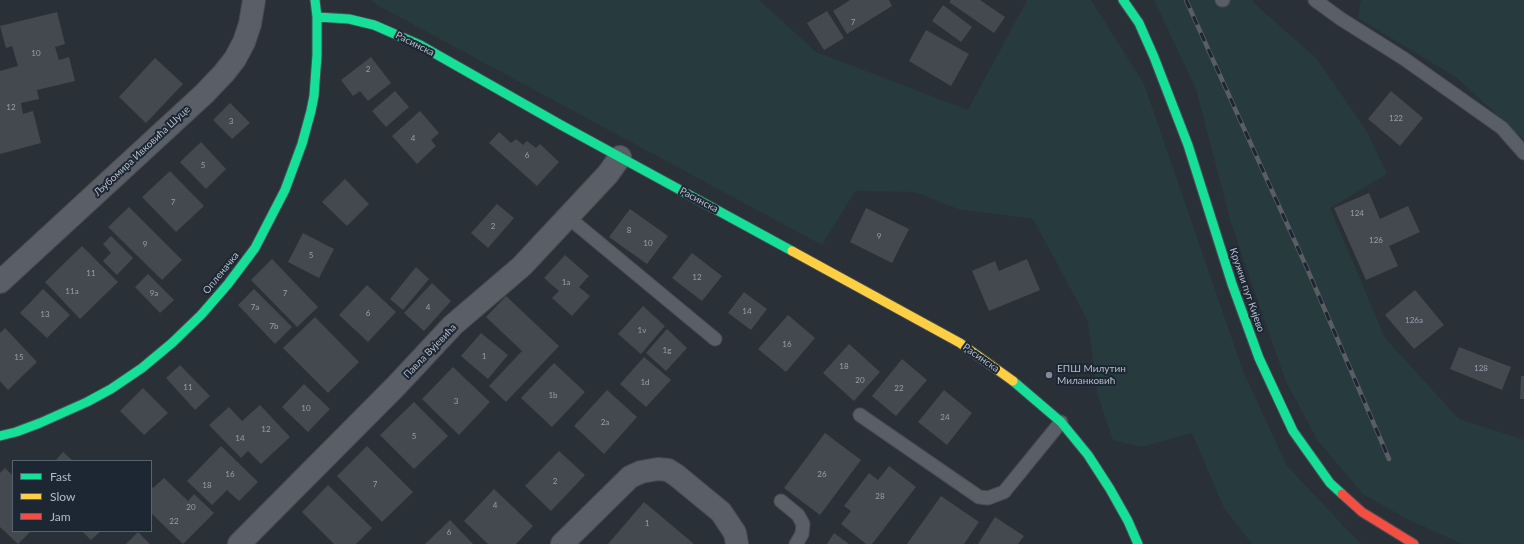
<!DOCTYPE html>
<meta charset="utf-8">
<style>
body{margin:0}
#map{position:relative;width:1524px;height:544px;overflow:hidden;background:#2a3038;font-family:Lato,sans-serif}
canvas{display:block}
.legend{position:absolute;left:12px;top:460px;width:140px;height:72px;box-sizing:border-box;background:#1d2633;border:1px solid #59626f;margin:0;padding:5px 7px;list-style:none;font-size:12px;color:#b4bcc9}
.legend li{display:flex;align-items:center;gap:8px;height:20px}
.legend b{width:20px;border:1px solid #59626f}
</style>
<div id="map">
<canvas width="1524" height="544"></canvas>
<ul class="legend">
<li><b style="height:5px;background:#16e098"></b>Fast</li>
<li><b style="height:5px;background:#ffcf43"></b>Slow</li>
<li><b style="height:5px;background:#f24e42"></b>Jam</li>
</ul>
</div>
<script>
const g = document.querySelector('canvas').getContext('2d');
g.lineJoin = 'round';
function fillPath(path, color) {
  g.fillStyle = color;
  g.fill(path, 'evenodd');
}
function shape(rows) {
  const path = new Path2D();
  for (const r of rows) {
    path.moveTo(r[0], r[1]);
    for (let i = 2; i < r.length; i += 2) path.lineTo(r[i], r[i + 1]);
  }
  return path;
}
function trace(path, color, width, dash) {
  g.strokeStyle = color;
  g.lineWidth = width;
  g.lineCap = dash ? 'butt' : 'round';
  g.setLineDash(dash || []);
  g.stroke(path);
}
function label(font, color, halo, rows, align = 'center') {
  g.font = font + ' Lato,sans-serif';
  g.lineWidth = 4;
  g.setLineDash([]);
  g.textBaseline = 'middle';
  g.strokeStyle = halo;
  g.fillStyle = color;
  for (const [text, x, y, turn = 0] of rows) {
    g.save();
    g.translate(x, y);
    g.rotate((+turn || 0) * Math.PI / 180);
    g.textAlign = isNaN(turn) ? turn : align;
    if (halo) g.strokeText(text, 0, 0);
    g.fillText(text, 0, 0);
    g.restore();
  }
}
fillPath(shape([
 [371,0,759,0,816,52,968,110,1027,0,1091,0,1144,84,1243,371,1287,466,1359,542,1362,544,1252,544,1224,508,1192,433,1141,447,1113,440,1097,393,1088,321,1033,219,958,209,915,192,855,191,822,245,377,5],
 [1154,0,1252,0,1255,4,1317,59,1367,132,1387,174,1330,208,1385,338,1459,419,1524,440,1524,544,1462,544,1405,518,1363,494,1318,441,1286,382,1231,223,1196,89],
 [1361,0,1524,0,1524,140,1457,78,1358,18]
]), '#273a3e');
fillPath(shape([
 [850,0,889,0,892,6,847,34,833,11],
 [951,0,980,0,1005,17,994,33,949,2],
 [943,5,972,27,961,42,932,21],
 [827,11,844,38,824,50,807,23],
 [57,12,65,44,55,47,59,60,69,57,75,81,37,90,39,99,21,103,23,114,33,111,41,143,0,154,0,71,18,66,12,46,6,48,0,26],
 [926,30,969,54,951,86,909,61],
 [371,57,391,83,368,101,360,91,353,96,341,80],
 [155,58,183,84,146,123,119,97],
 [395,91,409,107,386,127,372,111],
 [1391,91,1423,118,1400,146,1368,119],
 [230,103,250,123,232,139,213,120],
 [420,111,439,133,431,140,436,146,417,164,392,136],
 [499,132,511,143,516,139,523,145,527,141,536,148,540,144,559,162,537,186,489,143],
 [201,142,226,169,206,189,180,162],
 [170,171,204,206,176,232,142,197],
 [345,179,369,204,347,226,322,202],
 [1369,193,1380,219,1408,206,1420,232,1389,246,1398,266,1366,280,1334,208],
 [497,204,514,218,488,248,471,233],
 [129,207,182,260,162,280,108,227],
 [866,208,909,229,892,263,850,242],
 [630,209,668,236,647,264,609,237],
 [303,233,334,249,319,278,288,262],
 [111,236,133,258,117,275,103,261,111,253,103,244],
 [82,246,118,282,80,319,45,282],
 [692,253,722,276,702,301,672,278],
 [565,255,589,276,579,287,590,296,572,316,552,298,559,291,544,278],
 [272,259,318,307,297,327,251,280],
 [1027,259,1040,290,989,311,972,271,995,261,999,271],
 [416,267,429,279,403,310,390,299],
 [148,274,174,300,160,313,135,287],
 [432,283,451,301,424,331,404,313],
 [367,285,396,312,368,342,339,315],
 [43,289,70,315,47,338,20,313],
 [254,289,292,327,275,344,238,305],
 [1415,290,1444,325,1414,349,1385,315],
 [744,292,767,309,751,330,728,313],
 [506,296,559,346,506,402,489,386,522,351,486,317],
 [643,306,665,326,641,354,618,334],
 [788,315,815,338,786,372,758,349],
 [315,317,359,362,328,393,283,348],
 [5,328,37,362,8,390,0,381,0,333],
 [667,329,687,348,666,371,646,353],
 [481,333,508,355,488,379,461,356],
 [849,344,880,372,854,401,823,373],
 [1459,347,1511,367,1502,390,1450,369],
 [644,357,671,380,646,407,620,384],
 [902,359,927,380,896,416,872,396],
 [554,363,585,392,552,427,521,398],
 [180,365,210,396,195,410,166,378],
 [453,367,490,402,459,435,422,399],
 [1521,376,1524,376,1524,399,1520,399],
 [304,384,330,409,308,432,282,407],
 [143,388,168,413,144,435,120,411],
 [607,390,637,417,604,454,574,426],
 [944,390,972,413,947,445,918,422],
 [414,402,448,436,414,469,380,435],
 [260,405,290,437,261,464,248,451,241,458,209,425,229,407,242,421],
 [825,433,861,460,820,515,784,488],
 [221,446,258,482,239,501,227,490,212,505,187,481],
 [367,446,413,492,382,522,337,476],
 [559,451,585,475,551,511,525,486],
 [63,452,73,461,55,461],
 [889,466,916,487,872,544,866,544,841,524,851,511,844,506,869,473,878,480],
 [5,468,13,476,13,531,31,531,18,544,0,527,0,473],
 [164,478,188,501,194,494,214,513,183,544,151,513,151,485,153,488],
 [328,485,372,528,356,544,334,544,302,512],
 [494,489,533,526,516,544,488,544,464,521],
 [941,496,979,522,964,544,907,544],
 [644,502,694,544,608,544],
 [995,517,1024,536,1018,544,978,544],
 [450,520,473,544,425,544],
 [82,531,101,531,91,540],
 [138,532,150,544,126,544],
 [834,533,849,544,827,544]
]), '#444950');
const lane = shape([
 [1222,0,1223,0],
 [1315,0,1341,19,1403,58,1502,128,1524,153],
 [569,218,715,339],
 [860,415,979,497,988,498,1004,492,1061,422],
 [781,501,798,515,803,524,802,534,796,544]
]);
const street = shape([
 [0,282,204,94,224,73,235,59,244,42,250,24,254,0],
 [239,544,396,386,453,325,522,266,608,174,620,157],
 [562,544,630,477,641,472,658,469,668,470,676,475,721,512,735,533,737,544]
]);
const fast = shape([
 [1123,0,1139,23,1154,57,1188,145,1232,284,1259,358,1293,431,1330,483,1342,494],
 [317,17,349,19,374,25,420,45,561,125,792,251],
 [1013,381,1061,422,1088,455,1110,489,1128,521,1138,544],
 [0,436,16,432,40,423,87,402,111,389,142,368,172,343,201,315,228,284,255,248,285,190,302,144,311,111,314,96,317,55,317,17,315,0]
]);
const slow = shape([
 [792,251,960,343,1013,381]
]);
const jam = shape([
 [1342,494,1362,512,1414,544]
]);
trace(lane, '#484c53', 15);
trace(street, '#484c53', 24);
trace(fast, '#484c53', 11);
trace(slow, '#484c53', 11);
trace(jam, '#484c53', 11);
trace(lane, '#5a5e66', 13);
trace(street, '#5a5e66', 22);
trace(fast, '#16e098', 9);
trace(slow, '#ffcf43', 9);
trace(jam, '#f24e42', 9);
const rail = shape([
 [1186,0,1306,266,1389,459]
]);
trace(rail, '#595d64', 4.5);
trace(rail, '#1d2633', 3, [9]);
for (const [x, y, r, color] of [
 [1049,375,4,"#848b96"]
]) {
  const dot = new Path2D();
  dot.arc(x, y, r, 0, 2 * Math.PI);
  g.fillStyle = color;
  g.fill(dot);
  trace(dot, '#1d2633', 1.5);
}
label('8px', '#989fab', null, [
 ["7",853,22],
 ["10",36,53],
 ["2",368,69],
 ["12",11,107],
 ["122",1396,118],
 ["3",231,121],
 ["4",413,138],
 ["6",527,155],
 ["5",203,165],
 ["7",173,202],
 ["124",1357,213],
 ["2",493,226],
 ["8",629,230],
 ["9",879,236],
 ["126",1376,240],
 ["10",648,243],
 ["9",145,244],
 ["5",311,255],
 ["11",91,273],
 ["12",697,277],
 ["1a",566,282],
 ["11a",72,291],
 ["9a",154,293],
 ["7",285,293],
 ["7a",255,307],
 ["4",428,307],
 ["14",747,311],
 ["6",368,313],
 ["13",45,314],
 ["126a",1414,320],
 ["7b",274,326],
 ["1v",642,330],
 ["16",787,344],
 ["1g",667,350],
 ["1",484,356],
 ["15",19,357],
 ["18",844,366],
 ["128",1481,368],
 ["20",860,380],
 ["1d",645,382],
 ["11",188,387],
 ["22",899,388],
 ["1b",553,395],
 ["3",456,401],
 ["10",306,408],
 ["24",945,417],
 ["2a",605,422],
 ["12",266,429],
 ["5",414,436],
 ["14",240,438],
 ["16",230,474],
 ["26",822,474],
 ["2",555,481],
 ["7",375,484],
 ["18",207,485],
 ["28",880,496],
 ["4",495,505],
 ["20",191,507],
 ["22",174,521],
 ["1",647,523],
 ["6",449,532]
]);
label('10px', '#b4bcc9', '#1d2633', [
 ["Расинска",415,44,27],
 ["Љубомира Ивковића Шуце",142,151,-43],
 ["Расинска",699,200,28],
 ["Опленачка",221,273,-51],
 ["Кружни пут Кијево",1247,290,71],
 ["Павла Вујевића",430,351,-46],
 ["Расинска",981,358,35]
]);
label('10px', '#b4bcc9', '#1d2633', [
 ["ЕПШ Милутин",1057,369],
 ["Миланковић",1057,381]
], 'left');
</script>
